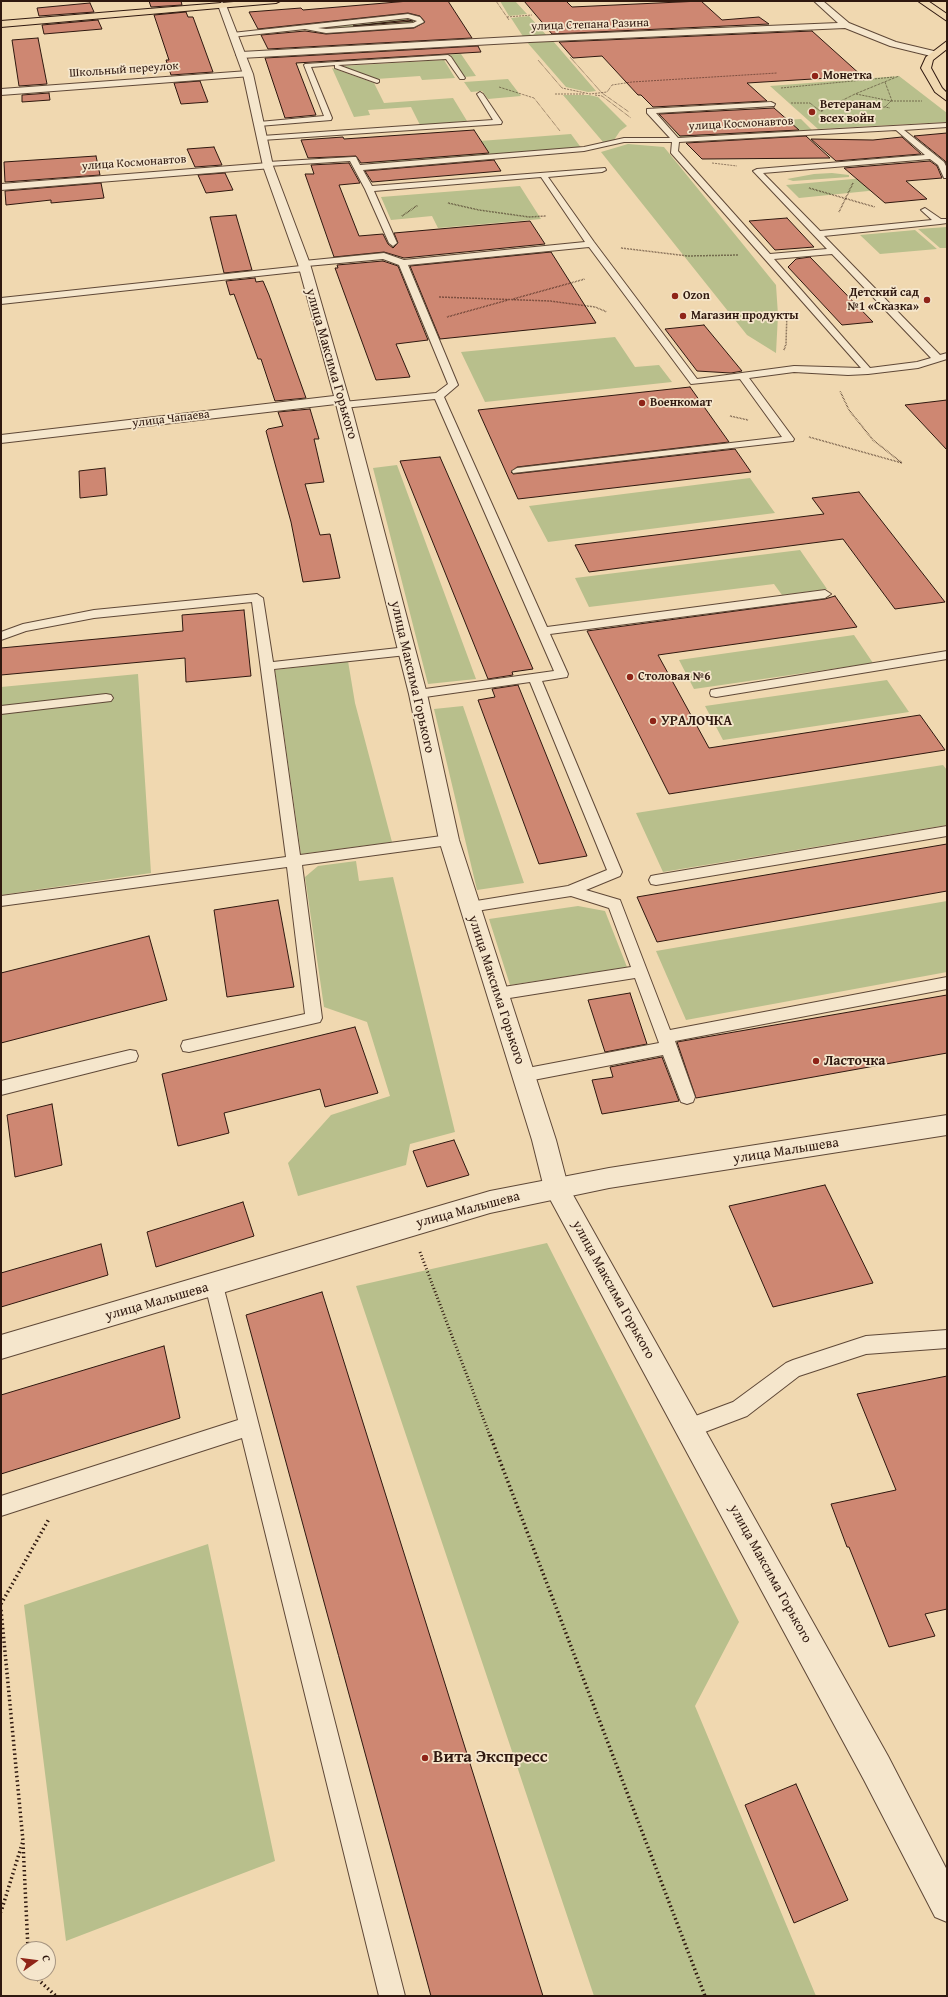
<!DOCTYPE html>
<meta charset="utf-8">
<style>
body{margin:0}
#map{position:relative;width:948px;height:1997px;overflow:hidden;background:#f0d8b0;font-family:"Gentium Book Plus",serif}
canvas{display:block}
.frame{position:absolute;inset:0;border:2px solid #2f180f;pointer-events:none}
.north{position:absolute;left:16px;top:1941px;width:40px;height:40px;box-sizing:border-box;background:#f5e6cc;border:1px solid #a69480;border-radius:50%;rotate:76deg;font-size:11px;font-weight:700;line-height:16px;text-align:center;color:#2f180f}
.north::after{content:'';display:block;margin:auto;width:14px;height:18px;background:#8f2418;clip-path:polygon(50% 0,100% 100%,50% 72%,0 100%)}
</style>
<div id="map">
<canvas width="948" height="1997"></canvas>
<div class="frame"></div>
<div class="north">С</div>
</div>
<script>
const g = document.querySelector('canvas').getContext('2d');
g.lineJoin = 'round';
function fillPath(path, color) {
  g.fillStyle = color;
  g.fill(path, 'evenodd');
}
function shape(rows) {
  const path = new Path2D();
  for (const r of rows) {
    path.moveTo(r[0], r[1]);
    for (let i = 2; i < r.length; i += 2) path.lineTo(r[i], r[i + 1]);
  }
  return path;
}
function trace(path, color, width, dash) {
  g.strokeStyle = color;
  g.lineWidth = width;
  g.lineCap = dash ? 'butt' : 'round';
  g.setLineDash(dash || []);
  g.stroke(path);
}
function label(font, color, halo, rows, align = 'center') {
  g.font = font + ' "Gentium Book Plus",serif';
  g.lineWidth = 3.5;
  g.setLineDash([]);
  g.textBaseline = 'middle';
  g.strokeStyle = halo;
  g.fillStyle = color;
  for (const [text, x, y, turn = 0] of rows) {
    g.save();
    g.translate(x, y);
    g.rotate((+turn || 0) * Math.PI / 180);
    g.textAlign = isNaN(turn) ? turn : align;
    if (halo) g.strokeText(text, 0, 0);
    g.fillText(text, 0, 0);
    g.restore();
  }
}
fillPath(shape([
 [500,1,515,1,527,14,509,16],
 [529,16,549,38,524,38,511,18],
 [407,17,414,18,416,21,410,24,326,30,325,27],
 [526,41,553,41,596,91,588,92,566,87],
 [461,54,476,76,464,77,451,56,340,61],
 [444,60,455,78,422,80,420,76,376,79,343,66],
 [332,68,374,83,384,103,453,98,467,121,420,125,411,107,368,110,370,115,354,117],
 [899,76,947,113,947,122,818,129,770,86],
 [508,79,521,96,488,99,482,91,471,92,464,82],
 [563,95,589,95,598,97,627,126,620,131,614,140,603,142],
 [801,119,813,131,681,139,672,128],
 [571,134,582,149,370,165,368,162,389,148],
 [628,144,664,147,776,285,778,315,776,353,747,335,601,152],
 [832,173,849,175,849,177,793,181,787,179,814,174],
 [864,178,878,190,799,198,786,185],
 [520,186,541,219,438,228,432,216,391,220,381,197],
 [947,227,947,248,940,248,918,229],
 [915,230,937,249,880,254,860,235],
 [615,337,635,367,659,365,672,382,485,402,461,352],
 [397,465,476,679,428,684,373,468],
 [750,478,775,513,548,542,529,506],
 [800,550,827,589,782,595,774,584,589,607,575,578],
 [854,635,873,663,694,689,679,660],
 [348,661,355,703,392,842,301,854,275,670],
 [138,674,151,873,1,895,1,687],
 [887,680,909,712,723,740,705,706],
 [463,706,524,883,477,890,434,709],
 [943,765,947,770,947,825,663,872,636,813],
 [356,861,359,881,393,877,455,1132,410,1144,406,1165,298,1196,288,1163,331,1115,390,1096,367,1022,324,1007,305,877,318,866],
 [947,901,947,972,686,1020,656,951],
 [578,906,605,911,627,967,510,985,489,919],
 [547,1243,739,1622,695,1706,816,1996,594,1996,356,1286],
 [208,1544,275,1861,66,1941,24,1605]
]), '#b8bf8c');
const building = shape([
 [149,1,181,1,182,5,151,7,149,1],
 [409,1,448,1,472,38,268,49,261,35,305,31,326,34,414,28,425,22,420,16,408,13,258,29,249,12,301,8,303,10,409,1],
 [524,1,566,1,572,7,701,1,722,20,759,17,769,24,552,34,524,1],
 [90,3,94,12,39,16,37,8,90,3],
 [186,12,188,17,193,17,213,72,171,75,166,60,169,60,154,15,186,12],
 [98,20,102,29,44,34,42,25,98,20],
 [408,20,413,21,353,26,408,20],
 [812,31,862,76,747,83,767,101,653,107,641,95,638,95,602,56,573,58,559,42,812,31],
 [38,38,47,84,19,86,12,40,38,38],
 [478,46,481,52,296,63,316,115,285,118,265,58,478,46],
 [200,81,208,102,181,104,174,83,200,81],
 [49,93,50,100,22,102,22,95,49,93],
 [774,108,799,130,680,136,659,114,774,108],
 [474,130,489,153,361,163,356,156,308,158,301,140,343,137,344,139,474,130],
 [947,133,947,165,945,161,914,136,947,133],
 [806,136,830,158,702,159,686,143,806,136],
 [902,137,921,154,836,161,811,139,873,140,902,137],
 [214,147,222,165,195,167,187,149,214,147],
 [96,156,100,175,5,182,4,162,96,156],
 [494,160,501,171,372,182,365,171,494,160],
 [930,161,937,166,942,178,906,181,927,199,885,203,844,168,930,161],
 [349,163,360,183,339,185,359,236,383,234,388,244,393,248,398,243,394,233,530,221,545,244,404,258,384,252,334,257,305,174,314,174,311,165,349,163],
 [225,173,233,190,206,193,198,175,225,173],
 [101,183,104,198,51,203,51,200,6,205,5,191,101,183],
 [236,215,252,270,224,273,210,217,236,215],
 [787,218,814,247,775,250,749,221,787,218],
 [551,252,596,323,440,339,410,266,551,252],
 [810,257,873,322,842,325,788,267,796,259,810,257],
 [383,261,398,266,428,340,396,344,410,377,376,380,335,268,338,268,337,265,383,261],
 [255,278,256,282,263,281,269,295,306,398,275,401,261,359,258,359,234,294,230,295,226,281,255,278],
 [704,325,742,371,731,373,697,371,665,329,704,325],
 [690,387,729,442,517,467,511,472,513,474,735,449,751,472,518,499,478,410,690,387],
 [947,400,947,450,905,405,947,400],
 [310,409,319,439,314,439,324,482,305,484,320,535,330,534,340,578,303,582,291,522,266,431,268,429,283,426,278,412,310,409],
 [440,457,533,669,512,672,513,675,488,679,400,461,440,457],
 [105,468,107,495,80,498,79,471,105,468],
 [859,492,945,602,895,609,843,539,589,572,575,545,824,514,812,498,859,492],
 [835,596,857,627,658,655,709,748,920,715,945,750,669,794,587,631,825,599,835,596],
 [244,610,251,676,186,682,185,658,1,675,1,648,183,631,182,615,244,610],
 [518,685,587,856,539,864,478,700,495,697,492,689,518,685],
 [947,844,947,891,657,942,637,897,947,844],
 [278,900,294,987,227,997,214,910,278,900],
 [149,936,167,1000,1,1043,1,973,149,936],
 [630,993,647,1044,605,1052,588,1000,630,993],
 [947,995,947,1053,719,1094,696,1098,677,1042,947,995],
 [355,1027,378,1093,325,1107,320,1089,224,1113,229,1133,178,1146,162,1074,355,1027],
 [662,1057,679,1101,602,1114,592,1080,613,1077,610,1067,662,1057],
 [52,1104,62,1165,15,1177,7,1115,52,1104],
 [454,1140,469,1175,427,1187,413,1151,454,1140],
 [825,1185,873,1283,773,1307,729,1206,825,1185],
 [243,1202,254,1236,156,1267,147,1232,243,1202],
 [101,1244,108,1275,1,1307,1,1273,101,1244],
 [322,1292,543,1996,431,1996,246,1315,322,1292],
 [164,1346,180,1418,1,1474,1,1395,164,1346],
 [947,1376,947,1609,925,1614,935,1636,889,1647,849,1547,847,1547,831,1504,896,1490,857,1394,947,1376],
 [796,1784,848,1900,794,1923,745,1805,796,1784]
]);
fillPath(building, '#ce8772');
trace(building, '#2f180f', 1);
const service = shape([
 [408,14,420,17,424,22,414,27,326,33,305,29,232,37,229,35,232,33,408,14],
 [408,18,417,21,413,23,326,29,318,28,408,18],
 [448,55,451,57,465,78,464,79,460,79,446,59,338,65,379,80,379,82,377,83,335,68,335,65,311,67,332,118,331,120,259,126,255,124,259,122,324,116,304,65,305,64,448,55],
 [480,92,483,94,502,122,501,124,262,140,258,138,262,136,493,120,477,94,480,92],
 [771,102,775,104,774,106,656,113,678,138,947,123,947,127,904,130,944,162,947,168,947,178,944,178,938,165,930,159,763,173,820,231,932,220,921,210,925,208,941,219,947,219,947,223,940,224,824,236,940,355,947,353,947,359,918,368,868,374,848,375,794,372,749,378,794,439,793,441,513,473,512,471,517,468,782,437,740,379,691,384,589,247,408,265,458,385,444,397,547,627,825,590,831,594,825,598,550,634,568,674,567,677,542,681,622,872,620,876,586,890,620,900,670,1030,947,977,947,989,675,1041,695,1097,693,1102,687,1104,681,1102,679,1097,663,1055,523,1082,517,1080,515,1075,517,1070,659,1043,635,978,497,1000,491,998,489,994,491,990,497,988,631,967,609,908,571,896,470,912,465,911,462,907,465,903,470,902,568,886,607,870,530,682,418,698,413,697,412,694,413,691,418,690,554,671,435,399,343,408,338,405,343,402,436,393,448,384,399,265,383,259,307,266,307,270,304,271,1,304,1,298,301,266,301,262,304,261,384,253,404,260,585,242,541,177,374,191,397,243,393,246,389,243,365,189,350,161,268,166,264,164,268,162,353,157,356,157,360,165,584,147,624,138,670,138,647,113,647,109,771,102],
 [896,130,925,155,757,169,753,171,827,249,770,254,678,151,679,142,896,130],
 [624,142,672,142,671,153,861,368,794,366,697,379,594,242,548,177,602,172,606,170,605,168,372,186,363,170,584,151,624,142],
 [832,254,931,358,917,362,870,368,774,259,832,254],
 [257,594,263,598,273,662,407,647,413,651,407,655,274,669,300,855,449,835,454,837,456,840,454,843,449,845,302,865,322,1018,320,1022,189,1052,183,1051,181,1046,183,1041,305,1014,287,867,1,906,1,896,286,857,252,602,94,618,26,631,1,640,1,632,23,624,94,610,257,594],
 [947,651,947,659,716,697,711,696,710,693,711,690,716,689,947,651],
 [106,694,111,695,113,698,111,701,1,714,1,706,106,694],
 [947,826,947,836,656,885,651,884,649,880,651,876,656,875,947,826],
 [130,1050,136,1051,138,1056,136,1061,1,1095,1,1081,130,1050],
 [214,1277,221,1279,223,1285,405,1996,379,1996,242,1438,1,1516,1,1496,238,1420,205,1285,207,1279,214,1277],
 [947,1330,947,1348,866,1354,799,1376,747,1416,689,1438,682,1435,679,1428,682,1421,733,1402,786,1363,793,1360,866,1336,947,1330]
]);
const minor = shape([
 [814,1,823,1,849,23,896,42,938,52,940,54,935,57,890,46,845,28,530,42,241,58,236,55,241,52,530,36,838,23,814,1],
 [248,71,251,72,251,76,1,95,1,89,248,71],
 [268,163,273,166,272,168,1,190,1,184,268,163],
 [947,1115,947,1135,609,1188,490,1213,1,1359,1,1335,490,1191,609,1168,947,1115]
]);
const tertiary = shape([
 [222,2,226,5,253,74,273,166,310,264,353,413,427,694,459,840,556,1140,568,1186,888,1756,947,1870,947,1922,935,1917,864,1780,544,1188,532,1140,439,840,409,694,336,404,1,443,1,435,334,396,298,264,263,166,243,74,218,5,222,2]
]);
const primary = shape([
 [246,1,280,1,276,3,1,27,1,21,246,1],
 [918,1,928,1,947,14,947,21,918,1],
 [947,41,947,49,933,60,931,68,942,88,947,93,947,101,935,92,921,68,926,57,947,41]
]);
trace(service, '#5f4837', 2);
trace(minor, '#5f4837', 2);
trace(tertiary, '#5f4837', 2);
trace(primary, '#2f180f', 2);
trace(shape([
 [496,1,509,20],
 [507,17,532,15],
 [570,57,602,93,629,112],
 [538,60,562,88,590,94,607,92,612,85,632,82,777,73],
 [885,82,892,101],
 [499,87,534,98,560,131],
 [781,88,894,77],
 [555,94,584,94],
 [856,94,891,101,885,107,890,108],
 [595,95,602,96,631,118],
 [891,101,922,101],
 [791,103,810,103,820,111,823,111],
 [844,110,885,107],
 [821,111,855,94,899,76],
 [712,163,737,166]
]), '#2f180f', 1, [0.5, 1]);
trace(shape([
 [809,188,875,207],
 [448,203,479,210,529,217,546,216],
 [839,212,853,183],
 [402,216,418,205],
 [621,248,688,256,739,255],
 [439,297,550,301,595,307,607,312],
 [513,299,585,279],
 [447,317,508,300],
 [784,350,786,344,787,311],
 [730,416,748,420],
 [809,437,902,463,873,440,849,410,840,391]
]), '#2f180f', 1.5, [0.5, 1]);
trace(shape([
 [420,1252,490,1436]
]), '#2f180f', 3, [1, 2.5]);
trace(shape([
 [490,1435,705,1996],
 [1,1604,49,1519],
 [1,1610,23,1841,1,1912],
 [23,1843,28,1949],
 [31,1973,56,1996]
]), '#2f180f', 3.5, [1.5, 3]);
fillPath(service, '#f5e6cc');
fillPath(minor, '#f5e6cc');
fillPath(tertiary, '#f5e6cc');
fillPath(primary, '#f0d8b0');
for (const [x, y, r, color] of [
 [815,76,4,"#8f2418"],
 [812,112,4,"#8f2418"],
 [675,296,4,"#8f2418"],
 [927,300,4,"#8f2418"],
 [683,316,4,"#8f2418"],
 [642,403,4,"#8f2418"],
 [630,677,4,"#8f2418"],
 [653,721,4,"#8f2418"],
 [816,1061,4,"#8f2418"],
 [425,1758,4,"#8f2418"]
]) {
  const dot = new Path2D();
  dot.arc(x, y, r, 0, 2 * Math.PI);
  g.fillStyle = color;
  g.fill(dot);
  trace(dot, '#f5e6cc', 1.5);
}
label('12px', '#2f180f', '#f5e6cc', [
 ["улица Степана Разина",590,25,-2],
 ["Школьный переулок",124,70,-4],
 ["улица Космонавтов",741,124,-3],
 ["улица Космонавтов",134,163,-4],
 ["улица Чапаева",171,419,-7]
]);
label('bold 12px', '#2f180f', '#f5e6cc', [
 ["Монетка",823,76],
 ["Ветеранам",820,105],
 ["всех войн",820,119],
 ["Детский сад",919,293,"right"],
 ["№1 «Сказка»",919,307,"right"],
 ["Ozon",683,296],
 ["Магазин продукты",691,316],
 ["Военкомат",650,403],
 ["Столовая №6",638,677]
], 'left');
label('14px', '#2f180f', '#f5e6cc', [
 ["улица Максима Горького",331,364,74],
 ["улица Максима Горького",412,677,77],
 ["улица Максима Горького",496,990,72],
 ["улица Малышева",786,1151,-9],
 ["улица Малышева",468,1210,-15],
 ["улица Максима Горького",613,1290,61],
 ["улица Малышева",157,1302,-16],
 ["улица Максима Горького",770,1574,61]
]);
label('bold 14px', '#2f180f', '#f5e6cc', [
 ["УРАЛОЧКА",661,721],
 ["Ласточка",824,1061]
], 'left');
label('bold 17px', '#2f180f', '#f5e6cc', [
 ["Вита Экспресс",433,1758]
], 'left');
</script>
